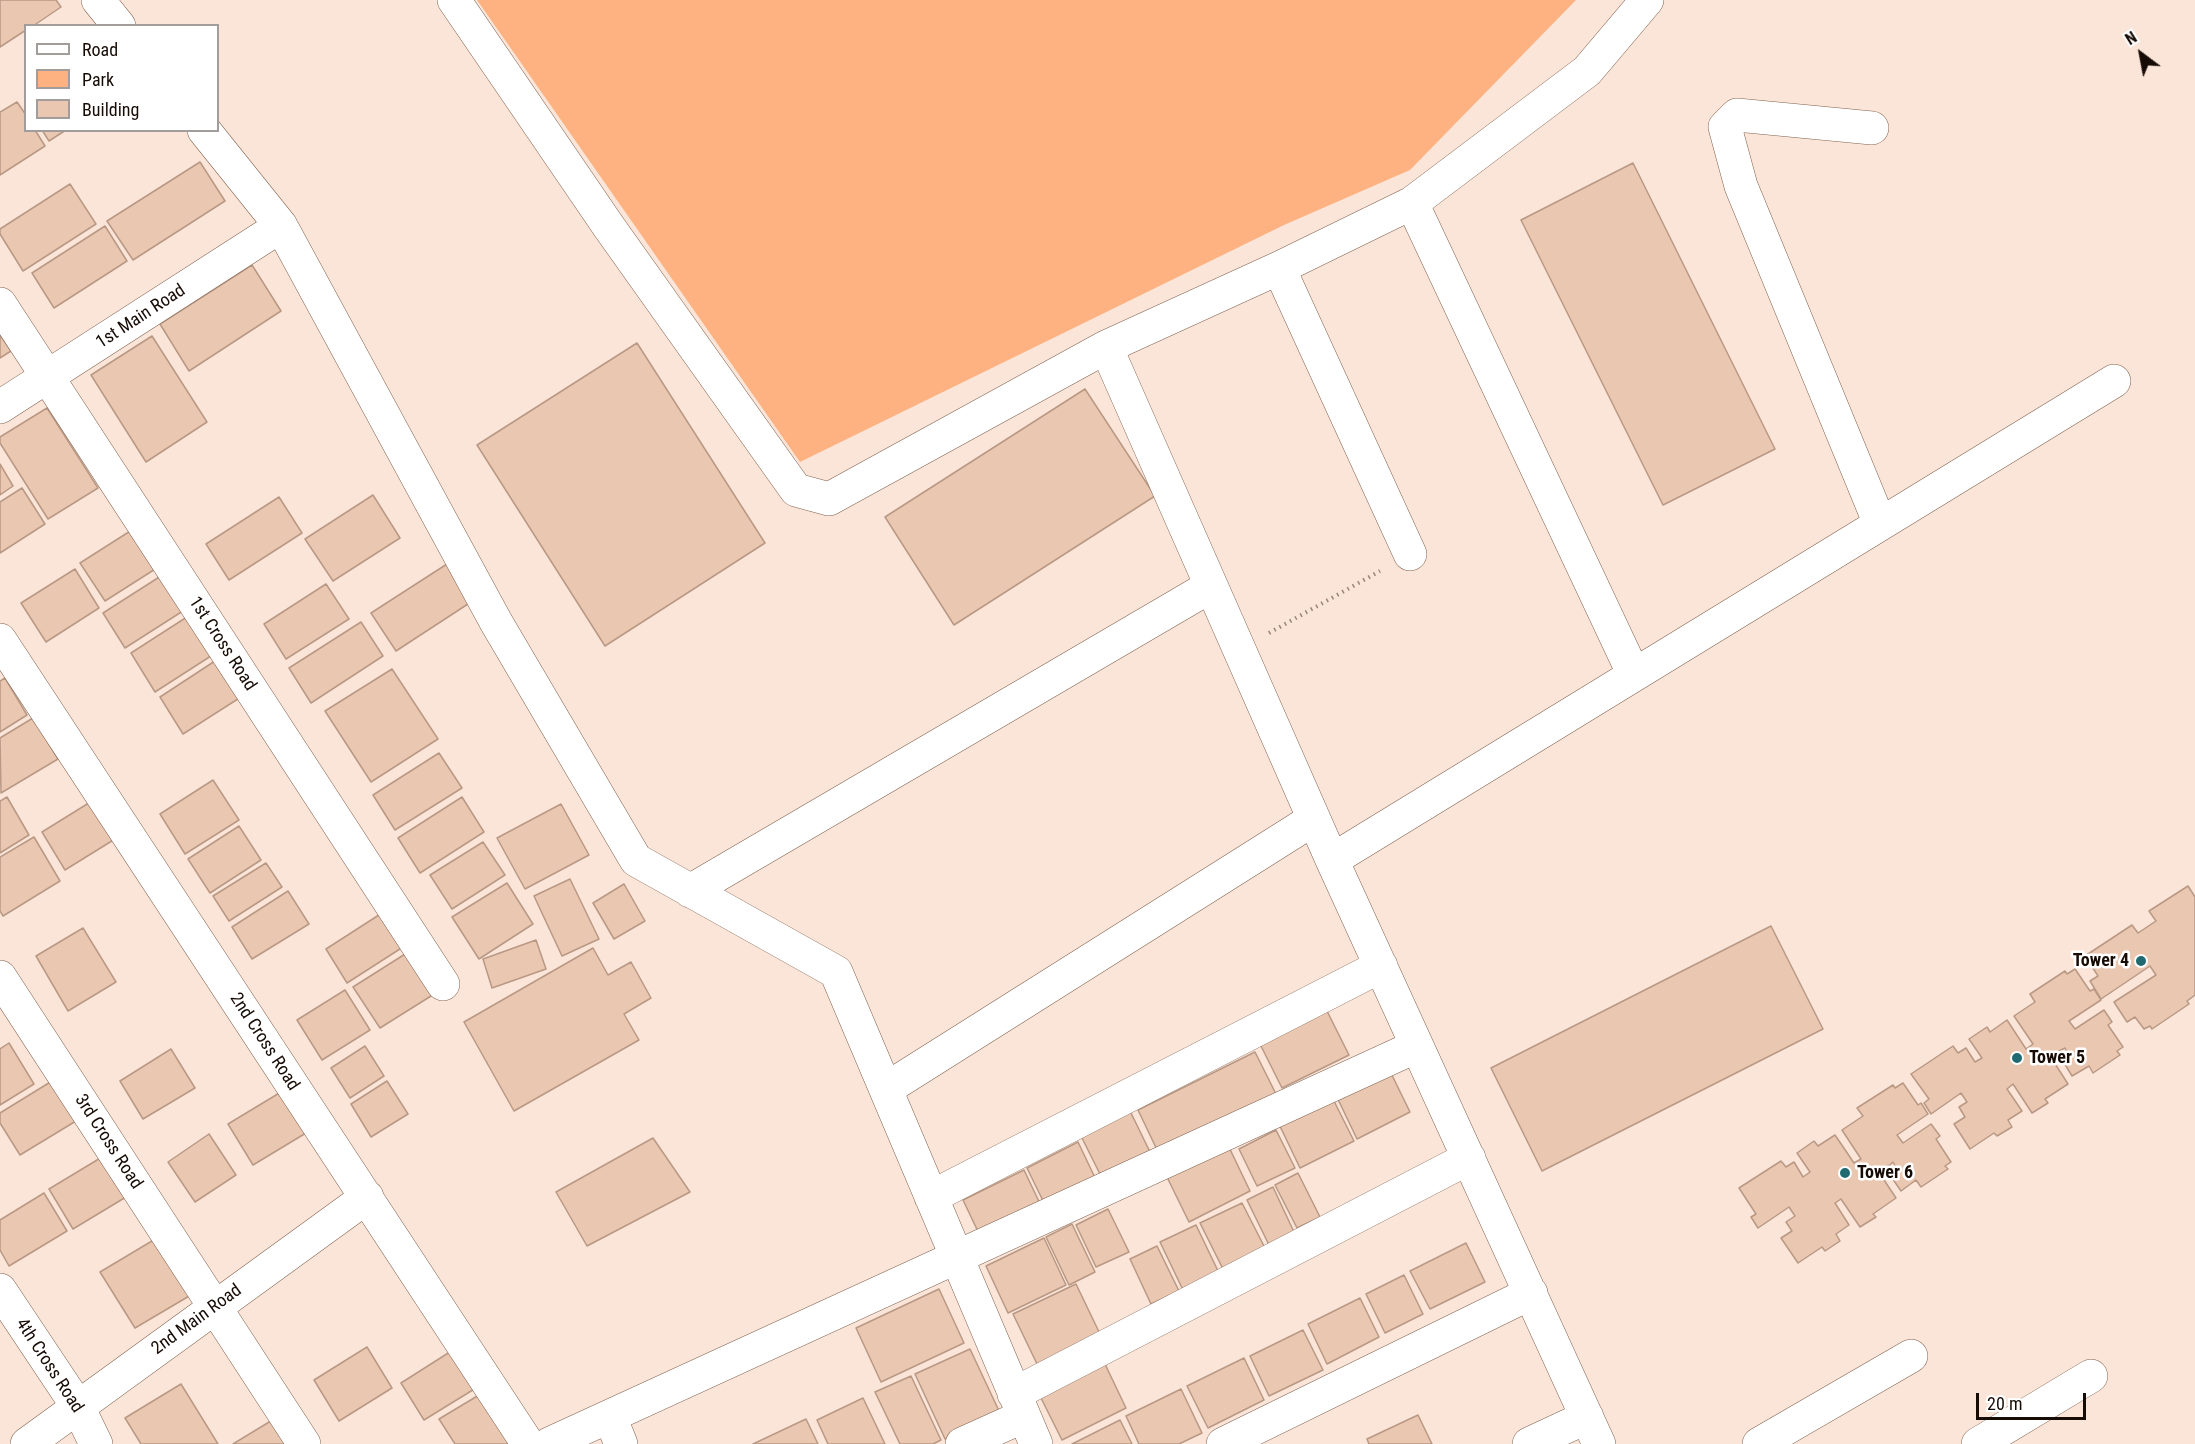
<!DOCTYPE html>
<style>
body{margin:0}
#map{position:relative;width:2195px;height:1444px;overflow:hidden;background:#fae5d8;font-family:"Roboto Condensed",sans-serif}
canvas{display:block}
.legend{position:absolute;left:24px;top:24px;width:195px;height:108px;box-sizing:border-box;background:#fff;border:2px solid #a29d9b;margin:0;padding:8px 10px;list-style:none;font-size:18px;color:#170b05}
.legend li{display:flex;align-items:center;gap:12px;height:30px}
.legend b{width:30px;border:2px solid #a29d9b}
.north{position:absolute;left:2111px;top:24px;width:60px;height:60px;-webkit-text-stroke:4px #fff;paint-order:stroke;rotate:328deg;font-size:16px;font-weight:700;line-height:24px;text-align:center;color:#170b05}
.north::after{content:'';display:block;margin:auto;width:21px;height:27px;background:#170b05;clip-path:polygon(50% 0,100% 100%,50% 72%,0 100%)}
.scale{position:absolute;left:1976px;top:1393px;width:110px;height:27px;box-sizing:border-box;border:3px solid #170b05;border-top:0;padding-left:8px;font-size:18px;line-height:21px;white-space:nowrap;color:#170b05;-webkit-text-stroke:4px #fff;paint-order:stroke}
</style>
<div id="map">
<canvas width="2195" height="1444"></canvas>
<ul class="legend">
<li><b style="height:8px;background:#fff"></b>Road</li>
<li><b style="height:16px;background:#feb281"></b>Park</li>
<li><b style="height:16px;background:#eac7b1"></b>Building</li>
</ul>
<div class="north">N</div>
<div class="scale">20 m</div>
</div>
<script>
const g = document.querySelector('canvas').getContext('2d');
g.lineJoin = 'round';
function fillPath(path, color) {
  g.fillStyle = color;
  g.fill(path, 'evenodd');
}
function shape(rows) {
  const path = new Path2D();
  for (const r of rows) {
    path.moveTo(r[0], r[1]);
    for (let i = 2; i < r.length; i += 2) path.lineTo(r[i], r[i + 1]);
  }
  return path;
}
function trace(path, color, width, dash) {
  g.strokeStyle = color;
  g.lineWidth = width;
  g.lineCap = dash ? 'butt' : 'round';
  g.setLineDash(dash || []);
  g.stroke(path);
}
function label(font, color, halo, rows, align = 'center') {
  g.font = font + ' "Roboto Condensed",sans-serif';
  g.lineWidth = 5;
  g.setLineDash([]);
  g.textBaseline = 'middle';
  g.strokeStyle = halo;
  g.fillStyle = color;
  for (const [text, x, y, turn = 0] of rows) {
    g.save();
    g.translate(x, y);
    g.rotate((+turn || 0) * Math.PI / 180);
    g.textAlign = isNaN(turn) ? turn : align;
    if (halo) g.strokeText(text, 0, 0);
    g.fillText(text, 0, 0);
    g.restore();
  }
}
fillPath(shape([
 [477,0,1576,0,1410,170,1284,225,800,462]
]), '#feb281');
const building = shape([
 [0,0,56,0,61,7,33,26,26,26,26,30,0,47,0,0],
 [17,102,26,115,26,130,35,130,45,146,0,175,0,112,17,102],
 [42,130,66,130,49,141,42,130],
 [200,162,225,201,133,260,107,221,200,162],
 [1633,163,1775,449,1663,505,1521,220,1633,163],
 [70,184,96,224,23,271,0,234,0,229,70,184],
 [105,226,127,261,54,308,32,273,105,226],
 [252,265,281,311,189,371,160,324,252,265],
 [0,335,11,351,0,358,0,335],
 [152,336,207,422,146,462,91,375,152,336],
 [637,343,765,543,605,646,477,445,637,343],
 [1085,389,1155,496,954,625,885,517,1085,389],
 [47,408,98,488,48,519,0,443,0,437,47,408],
 [0,464,13,486,0,495,0,464],
 [22,488,45,524,0,553,0,502,22,488],
 [373,495,400,538,333,581,305,539,373,495],
 [279,497,302,533,229,580,206,544,279,497],
 [135,528,160,566,105,601,80,563,135,528],
 [447,564,471,602,396,651,371,613,447,564],
 [75,569,99,608,46,642,21,603,75,569],
 [164,574,186,609,125,648,103,613,164,574],
 [326,584,349,619,286,659,264,624,326,584],
 [190,615,214,654,155,692,131,653,190,615],
 [361,622,383,656,311,703,289,668,361,622],
 [218,659,241,697,183,734,160,697,218,659],
 [392,669,438,739,371,782,325,711,392,669],
 [5,678,27,715,0,732,0,681,5,678],
 [33,718,58,759,1,793,0,738,33,718],
 [439,753,462,788,395,830,373,795,439,753],
 [213,780,239,820,185,854,160,814,213,780],
 [7,797,29,835,0,853,0,801,7,797],
 [462,797,484,832,420,873,398,838,462,797],
 [92,801,115,839,65,870,42,832,92,801],
 [561,804,589,855,525,889,497,838,561,804],
 [239,826,261,860,210,893,188,859,239,826],
 [34,837,60,881,3,916,0,911,0,857,34,837],
 [483,842,505,875,452,909,430,875,483,842],
 [266,863,282,887,229,921,213,896,266,863],
 [570,879,599,939,562,956,534,896,570,879],
 [507,883,533,924,479,959,452,917,507,883],
 [624,884,645,921,614,939,593,903,624,884],
 [2188,886,2195,897,2195,995,2187,1001,2189,1004,2152,1029,2150,1026,2144,1029,2135,1017,2127,1022,2114,1002,2156,975,2150,966,2101,999,2090,981,2098,976,2085,956,2132,925,2138,933,2156,921,2149,911,2188,886],
 [288,891,309,924,252,959,232,927,288,891],
 [382,913,403,947,347,983,326,949,382,913],
 [1771,926,1823,1029,1542,1171,1491,1068,1771,926],
 [83,928,116,982,68,1011,36,956,83,928],
 [536,940,546,969,492,988,483,959,536,940],
 [593,948,608,975,631,962,651,998,624,1014,639,1040,514,1111,464,1022,593,948],
 [413,949,439,991,380,1028,353,987,413,949],
 [2075,969,2090,991,2094,989,2101,1000,2069,1021,2075,1029,2104,1010,2112,1022,2108,1025,2123,1047,2117,1051,2120,1055,2093,1073,2089,1066,2072,1076,2063,1061,2070,1057,2065,1048,2059,1051,2060,1053,2052,1059,2068,1084,2045,1099,2048,1103,2032,1113,2013,1084,2007,1089,2022,1111,2008,1120,2012,1127,1997,1136,1994,1133,1970,1149,1954,1124,1965,1117,1959,1107,1967,1102,1961,1093,1931,1114,1924,1103,1929,1099,1911,1074,1953,1046,1958,1053,1966,1048,1975,1062,1982,1058,1969,1039,1987,1027,1990,1032,2007,1020,2026,1049,2033,1044,2014,1016,2035,1002,2030,994,2065,971,2067,974,2075,969],
 [345,990,370,1030,322,1060,297,1020,345,990],
 [1326,1009,1349,1055,1282,1088,1259,1042,1326,1009],
 [9,1043,34,1084,0,1105,0,1049,9,1043],
 [365,1046,384,1076,350,1098,331,1068,365,1046],
 [171,1049,195,1088,143,1119,120,1081,171,1049],
 [1255,1052,1278,1098,1160,1156,1138,1110,1255,1052],
 [1387,1065,1410,1112,1357,1139,1334,1091,1387,1065],
 [52,1081,76,1121,20,1155,0,1123,0,1113,52,1081],
 [387,1081,408,1114,371,1137,351,1104,387,1081],
 [1903,1083,1918,1105,1921,1103,1928,1114,1897,1135,1903,1143,1931,1124,1940,1136,1936,1139,1951,1162,1945,1166,1948,1169,1921,1187,1916,1180,1901,1191,1890,1175,1898,1171,1893,1162,1880,1174,1896,1198,1873,1214,1876,1217,1860,1227,1841,1199,1835,1203,1849,1225,1836,1234,1840,1241,1825,1251,1822,1247,1798,1263,1781,1238,1792,1231,1786,1222,1795,1216,1789,1207,1758,1228,1751,1217,1756,1214,1739,1188,1781,1161,1786,1167,1794,1162,1803,1177,1810,1172,1797,1153,1814,1141,1818,1146,1835,1135,1854,1163,1861,1159,1842,1130,1863,1116,1857,1108,1893,1085,1895,1088,1903,1083],
 [286,1089,311,1130,253,1165,228,1124,286,1089],
 [1330,1093,1354,1141,1300,1168,1277,1120,1330,1093],
 [1130,1111,1152,1156,1103,1180,1081,1136,1130,1111],
 [1276,1130,1295,1168,1257,1186,1239,1149,1276,1130],
 [209,1134,236,1175,195,1202,168,1162,209,1134],
 [653,1138,690,1192,587,1246,556,1192,653,1138],
 [1078,1142,1098,1184,1047,1209,1027,1168,1078,1142],
 [1227,1143,1250,1191,1189,1222,1165,1173,1227,1143],
 [107,1154,131,1194,73,1229,49,1189,107,1154],
 [1024,1170,1043,1210,982,1240,963,1200,1024,1170],
 [1298,1173,1320,1217,1297,1228,1275,1185,1298,1173],
 [1273,1187,1294,1232,1269,1245,1247,1200,1273,1187],
 [44,1193,67,1231,9,1266,0,1250,0,1220,44,1193],
 [1242,1203,1265,1248,1223,1269,1200,1223,1242,1203],
 [1108,1209,1129,1252,1096,1267,1076,1225,1108,1209],
 [1072,1224,1095,1272,1069,1285,1046,1237,1072,1224],
 [1196,1225,1219,1273,1183,1290,1160,1242,1196,1225],
 [162,1235,196,1292,135,1328,100,1272,162,1235],
 [1044,1238,1066,1285,1008,1313,986,1266,1044,1238],
 [1466,1243,1485,1282,1430,1309,1410,1271,1466,1243],
 [1157,1246,1179,1291,1151,1304,1130,1259,1157,1246],
 [1404,1275,1423,1314,1385,1333,1366,1294,1404,1275],
 [1076,1284,1101,1336,1038,1366,1013,1314,1076,1284],
 [939,1289,964,1343,881,1382,856,1328,939,1289],
 [1360,1298,1379,1337,1327,1364,1308,1324,1360,1298],
 [1303,1330,1323,1370,1269,1396,1250,1356,1303,1330],
 [367,1347,392,1388,339,1421,314,1380,367,1347],
 [970,1349,1000,1413,945,1439,915,1374,970,1349],
 [453,1350,476,1388,424,1420,401,1383,453,1350],
 [1244,1358,1264,1400,1208,1428,1187,1386,1244,1358],
 [1104,1362,1126,1408,1062,1440,1039,1394,1104,1362],
 [911,1376,941,1440,933,1444,900,1444,875,1392,911,1376],
 [181,1384,218,1444,141,1444,125,1418,181,1384],
 [1181,1389,1202,1433,1179,1444,1139,1444,1126,1416,1181,1389],
 [484,1392,516,1444,455,1444,439,1419,484,1392],
 [863,1398,885,1444,828,1444,817,1420,863,1398],
 [1418,1415,1432,1444,1369,1444,1367,1439,1418,1415],
 [279,1416,296,1444,233,1444,279,1416],
 [806,1419,818,1444,753,1444,806,1419],
 [1120,1420,1132,1444,1072,1444,1120,1420]
]);
fillPath(building, '#eac7b1');
trace(building, '#b99884', 1.5);
const minor = shape([
 [98,0,119,26],
 [454,0,609,227,796,490,829,499,1106,347],
 [1872,128,1737,115,1725,127,1741,186,1880,524],
 [204,130,281,226,496,622,636,860,836,972,1036,1444],
 [1412,203,1634,675],
 [1279,268,1410,554],
 [0,304,443,984],
 [0,407,281,226],
 [0,640,528,1444],
 [1332,860,2114,381],
 [690,891,1211,586],
 [0,977,304,1444],
 [886,1089,1314,819],
 [931,1197,1381,966],
 [0,1290,78,1407,96,1444],
 [1014,1394,1469,1158],
 [610,1417,621,1444],
 [27,1444,367,1197],
 [549,1444,1417,1046],
 [962,1444,1024,1416],
 [1223,1444,1531,1293],
 [1529,1444,1587,1417],
 [1599,1444,1332,860,1106,347,1279,268,1412,203,1587,71,1647,0],
 [1759,1444,1911,1356],
 [1978,1444,2091,1376]
]);
trace(minor, '#81624f', 34);
trace(shape([
 [1269,633,1380,571]
]), '#96857b', 4, [1.5, 4.5]);
trace(minor, '#fff', 33);
for (const [x, y, r, color] of [
 [2141,961,6,"#1f6b71"],
 [2017,1058,6,"#1f6b71"],
 [1845,1173,6,"#1f6b71"]
]) {
  const dot = new Path2D();
  dot.arc(x, y, r, 0, 2 * Math.PI);
  g.fillStyle = color;
  g.fill(dot);
  trace(dot, '#fff', 2);
}
label('18px', '#170b05', '#fff', [
 ["1st Main Road",141,317,-33],
 ["1st Cross Road",222,644,57],
 ["2nd Cross Road",264,1042,57],
 ["3rd Cross Road",108,1142,57],
 ["2nd Main Road",197,1320,-36],
 ["4th Cross Road",49,1366,57]
]);
label('bold 18px', '#170b05', '#fff', [
 ["Tower 4",2129,961,"right"],
 ["Tower 5",2029,1058],
 ["Tower 6",1857,1173]
], 'left');
</script>
